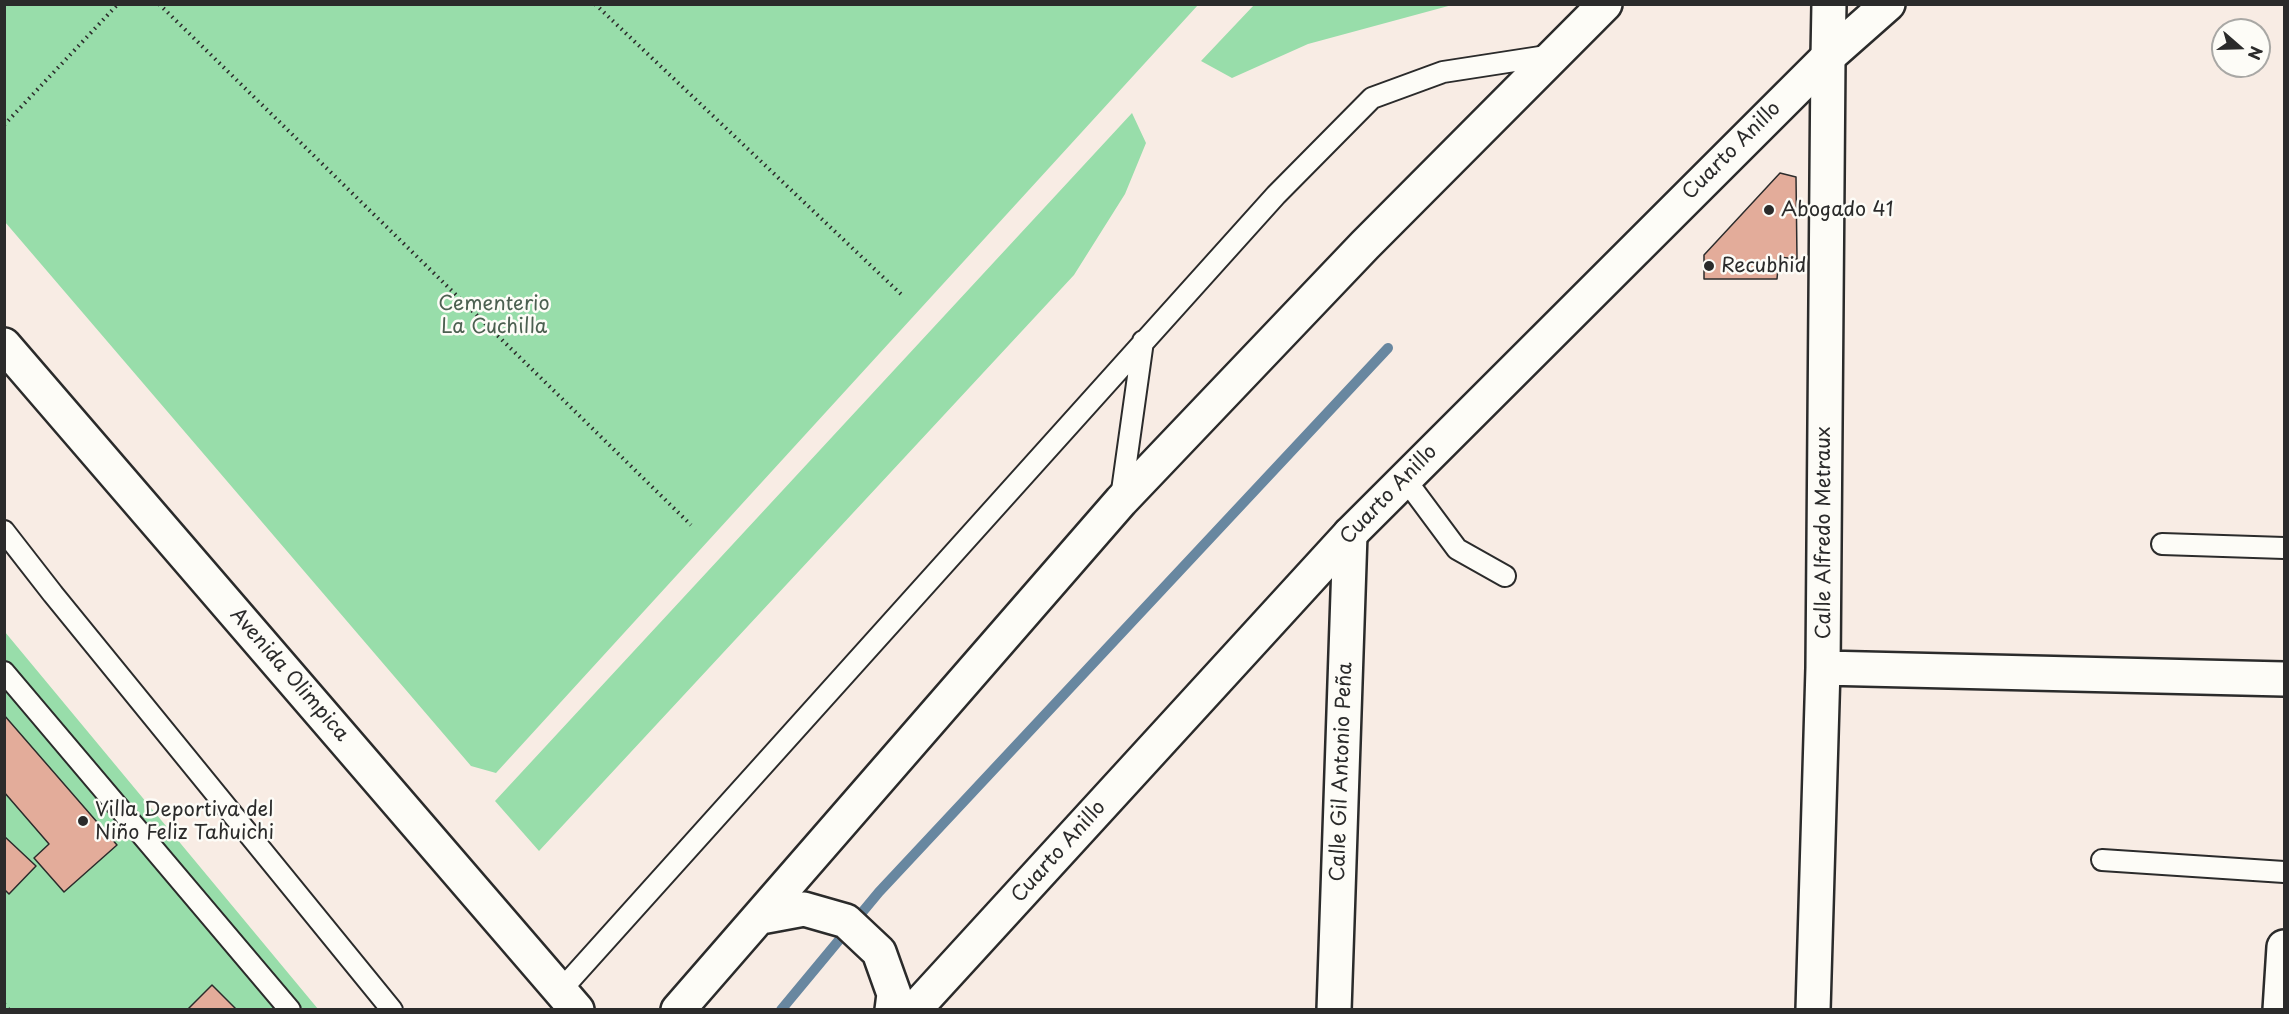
<!DOCTYPE html>
<meta charset="utf-8">
<style>
body{margin:0}
#map{position:relative;width:2289px;height:1014px;overflow:hidden;background:#f8ece4;font-family:"Playpen Sans",sans-serif}
canvas{display:block}
.frame{position:absolute;inset:0;border:6px solid #2b2b2b;pointer-events:none}
.north{position:absolute;left:2211px;top:18px;width:60px;height:60px;box-sizing:border-box;background:#fdfcf7;border:2px solid #a9a8a5;border-radius:50%;rotate:110deg;font-size:16px;font-weight:700;line-height:24px;text-align:center;color:#2b2b2b}
.north::after{content:'';display:block;margin:auto;width:21px;height:27px;background:#2b2b2b;clip-path:polygon(50% 0,100% 100%,50% 72%,0 100%)}
</style>
<div id="map">
<canvas width="2289" height="1014"></canvas>
<div class="frame"></div>
<div class="north">N</div>
</div>
<script>
const g = document.querySelector('canvas').getContext('2d');
g.lineJoin = 'round';
function fillPath(path, color) {
  g.fillStyle = color;
  g.fill(path, 'evenodd');
}
function shape(rows) {
  const path = new Path2D();
  for (const r of rows) {
    path.moveTo(r[0], r[1]);
    for (let i = 2; i < r.length; i += 2) path.lineTo(r[i], r[i + 1]);
  }
  return path;
}
function trace(path, color, width, dash) {
  g.strokeStyle = color;
  g.lineWidth = width;
  g.lineCap = dash ? 'butt' : 'round';
  g.setLineDash(dash || []);
  g.stroke(path);
}
function label(font, color, halo, rows, align = 'center') {
  g.font = font + ' "Playpen Sans",sans-serif';
  g.lineWidth = 5;
  g.setLineDash([]);
  g.textBaseline = 'middle';
  g.strokeStyle = halo;
  g.fillStyle = color;
  for (const [text, x, y, turn = 0] of rows) {
    g.save();
    g.translate(x, y);
    g.rotate((+turn || 0) * Math.PI / 180);
    g.textAlign = isNaN(turn) ? turn : align;
    if (halo) g.strokeText(text, 0, 0);
    g.fillText(text, 0, 0);
    g.restore();
  }
}
fillPath(shape([
 [4,5,5,4,1198,5,496,773,471,766,5,222],
 [1254,5,1254,4,1452,5,1308,44,1232,78,1201,61],
 [1132,113,1146,143,1125,194,1074,275,539,851,495,801],
 [5,632,318,1009,5,1009]
]), '#98ddaa');
trace(shape([
 [781,1010,879,892,1388,348]
]), '#6887a0', 10);
const building = shape([
 [1780,173,1796,177,1797,259,1779,257,1777,279,1704,279,1704,255,1780,173],
 [4,715,117,845,64,892,34,858,49,844,4,792,4,715],
 [4,836,36,866,9,894,4,889,4,836],
 [212,985,237,1010,187,1010,212,985]
]);
fillPath(building, '#e3ac9a');
trace(building, '#2b2b2b', 1.5);
const service = shape([
 [1405,479,1457,549,1505,576],
 [1121,498,1143,341],
 [4,531,53,594,392,1010],
 [2162,544,2284,548],
 [4,672,290,1010],
 [2102,860,2284,872],
 [561,990,1276,195,1372,98,1443,72,1553,55]
]);
const minor = shape([
 [1823,668,2284,679],
 [1334,1010,1350,534],
 [1813,1010,1823,668,1828,57],
 [2280,1010,2284,947]
]);
const tertiary = shape([
 [4,345,577,1010]
]);
const secondary = shape([
 [1828,57,1829,4]
]);
const trunk = shape([
 [761,917,804,909,846,921,879,952,894,994,892,1010],
 [678,1010,1121,501,1365,245,1605,4],
 [914,1010,1350,534,1828,57,1888,4]
]);
trace(service, '#2b2b2b', 24);
trace(minor, '#2b2b2b', 38);
trace(tertiary, '#2b2b2b', 38);
trace(secondary, '#2b2b2b', 38);
trace(trunk, '#2b2b2b', 38);
trace(shape([
 [159,4,691,525],
 [595,4,904,297],
 [4,125,118,4],
 [4,1004,9,1010]
]), '#2b2b2b', 4, [1.5, 4.5]);
trace(service, '#fdfcf7', 20);
trace(minor, '#fdfcf7', 33);
trace(tertiary, '#fdfcf7', 33);
trace(secondary, '#fdfcf7', 33);
trace(trunk, '#fdfcf7', 33);
for (const [x, y, r, color] of [
 [1769,210,6,"#2b2b2b"],
 [1709,266,6,"#2b2b2b"],
 [83,821,6,"#2b2b2b"]
]) {
  const dot = new Path2D();
  dot.arc(x, y, r, 0, 2 * Math.PI);
  g.fillStyle = color;
  g.fill(dot);
  trace(dot, '#fdfcf7', 2);
}
label('20px', '#2b2b2b', '#fdfcf7', [
 ["Cuarto Anillo",1732,151,-45],
 ["Cuarto Anillo",1389,495,-46],
 ["Calle Alfredo Metraux",1824,533,-90],
 ["Avenida Olimpica",289,675,49],
 ["Calle Gil Antonio Peña",1342,772,-88],
 ["Cuarto Anillo",1059,852,-48]
]);
label('20px', '#2b2b2b', '#fdfcf7', [
 ["Abogado 41",1781,210],
 ["Recubhid",1721,266],
 ["Villa Deportiva del",95,810],
 ["Niño Feliz Tahuichi",95,833]
], 'left');
label('20px', '#4c6051', '#fdfcf7', [
 ["Cementerio",494,304],
 ["La Cuchilla",494,327]
]);
</script>
